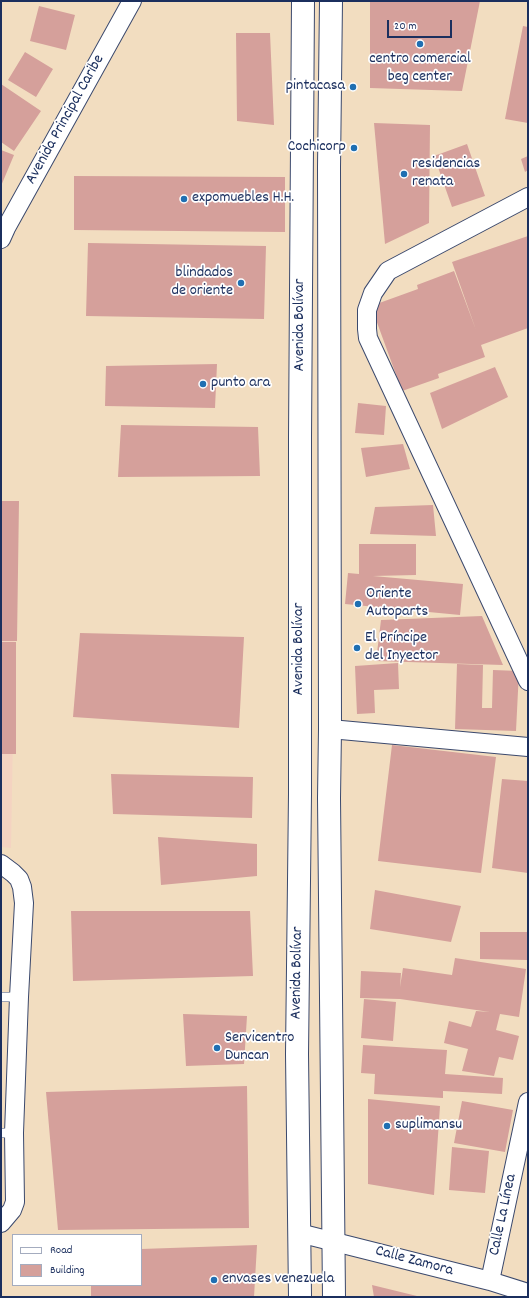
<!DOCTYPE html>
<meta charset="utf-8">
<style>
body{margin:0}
#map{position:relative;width:529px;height:1298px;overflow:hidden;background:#f2ddc0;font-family:Dekko,sans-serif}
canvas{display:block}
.frame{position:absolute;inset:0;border:2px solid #1b2f5e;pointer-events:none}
.legend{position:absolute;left:12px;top:1234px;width:130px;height:52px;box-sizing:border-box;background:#fff;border:1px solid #a4acbf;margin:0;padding:5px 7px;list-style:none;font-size:12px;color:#1b2f5e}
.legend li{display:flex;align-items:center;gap:8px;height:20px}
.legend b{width:20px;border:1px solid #a4acbf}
.scale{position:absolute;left:387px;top:20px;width:65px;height:18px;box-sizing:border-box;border:2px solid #1b2f5e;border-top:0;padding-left:5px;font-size:12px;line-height:14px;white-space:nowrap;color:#1b2f5e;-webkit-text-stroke:3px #fff;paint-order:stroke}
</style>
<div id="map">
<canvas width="529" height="1298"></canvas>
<div class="frame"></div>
<ul class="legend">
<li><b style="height:5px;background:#fff"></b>Road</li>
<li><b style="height:11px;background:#d5a09b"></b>Building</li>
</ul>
<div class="scale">20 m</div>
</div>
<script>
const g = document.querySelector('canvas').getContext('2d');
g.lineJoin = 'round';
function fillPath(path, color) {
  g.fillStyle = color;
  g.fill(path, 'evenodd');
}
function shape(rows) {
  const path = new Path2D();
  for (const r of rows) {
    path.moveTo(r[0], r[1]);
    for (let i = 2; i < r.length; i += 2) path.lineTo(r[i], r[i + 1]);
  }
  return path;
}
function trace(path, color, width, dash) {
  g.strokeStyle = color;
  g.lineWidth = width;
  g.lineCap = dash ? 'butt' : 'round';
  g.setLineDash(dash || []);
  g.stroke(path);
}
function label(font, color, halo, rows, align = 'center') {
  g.font = font + ' Dekko,sans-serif';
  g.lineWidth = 3.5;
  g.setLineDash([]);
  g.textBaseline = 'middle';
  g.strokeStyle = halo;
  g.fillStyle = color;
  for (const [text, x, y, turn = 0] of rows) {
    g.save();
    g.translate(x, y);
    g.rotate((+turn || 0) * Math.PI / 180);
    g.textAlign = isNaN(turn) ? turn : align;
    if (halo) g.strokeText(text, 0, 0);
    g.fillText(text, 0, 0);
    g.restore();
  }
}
fillPath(shape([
 [1,504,17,504,11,848,1,847]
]), '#f4d3c1');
fillPath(shape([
 [370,1,480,1,462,91,370,88],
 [39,6,75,15,66,50,30,41],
 [523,26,528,27,528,123,505,119],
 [236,33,270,33,274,125,237,121],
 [25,52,53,69,36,97,8,80],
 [1,84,41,111,14,151,1,142],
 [374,123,430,125,429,223,385,244],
 [467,144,485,196,452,207,434,156],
 [1,150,14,155,1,186],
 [528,156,528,170,525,172,521,159],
 [74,176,285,177,285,232,74,230],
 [528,236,528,328,481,345,485,357,438,374,439,378,402,391,371,306,418,289,417,285,454,271,476,330,452,262],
 [88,243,266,246,264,319,86,316],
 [217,364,215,408,105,406,106,366],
 [495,367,508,397,442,429,430,393],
 [358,403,386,406,384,435,355,433],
 [121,425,258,427,260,476,118,477],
 [403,444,410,469,366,477,361,448],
 [1,501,19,501,17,641,1,641],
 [433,505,436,536,370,534,375,507],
 [359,544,416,544,416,575,373,576,463,584,460,615,345,604,348,573,359,574],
 [482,616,503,665,376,661,381,620],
 [80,633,244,637,239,728,73,717],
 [1,642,16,642,16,754,1,754],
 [398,663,399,689,374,690,375,713,357,714,355,666],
 [457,664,483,665,482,708,492,708,493,670,519,671,516,731,455,729],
 [392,745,496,757,481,873,378,861],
 [111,774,253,777,252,818,113,814],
 [502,779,528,781,528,873,492,868],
 [158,837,257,844,257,876,161,885],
 [375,890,461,906,451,942,370,929],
 [71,911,250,911,253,976,73,981],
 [480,932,528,932,527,960,480,959],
 [455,958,526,969,519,1017,500,1014,496,1030,519,1036,513,1060,499,1057,494,1076,462,1071,468,1049,444,1043,449,1021,471,1027,476,1011,490,1012,400,999,360,998,361,971,401,973,400,987,403,968,452,975],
 [364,999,396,1002,393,1041,361,1038],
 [183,1014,247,1016,244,1064,186,1066],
 [363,1045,447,1050,445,1074,503,1078,502,1094,443,1091,443,1098,374,1094,375,1074,361,1073],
 [247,1086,249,1228,58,1230,46,1092],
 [368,1099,440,1106,434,1195,368,1184],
 [462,1101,513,1110,505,1152,454,1143],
 [452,1147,489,1151,485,1193,449,1190],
 [257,1245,254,1297,91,1297,91,1285,141,1285,141,1249],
 [372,1285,417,1296,417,1297,374,1297]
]), '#d5a09b');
const service = shape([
 [1,997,19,997],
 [1,1133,14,1133]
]);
const minor = shape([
 [528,197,388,271,373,293,367,310,367,329,368,338,528,681],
 [1,239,6,228,132,1],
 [330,729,528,747],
 [1,864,13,873,19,879,22,887,24,903,19,997,14,1133,15,1202,12,1210,1,1223],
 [299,1233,490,1281,528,1293],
 [490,1281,528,1102]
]);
const tertiary = shape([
 [331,1,329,167,330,729,329,798,334,1297],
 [300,1297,297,1054,300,794,300,436,303,1]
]);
trace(service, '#3b496d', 10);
trace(minor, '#3b496d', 20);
trace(tertiary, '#3b496d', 24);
trace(service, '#fff', 9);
trace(minor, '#fff', 18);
trace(tertiary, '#fff', 22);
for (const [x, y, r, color] of [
 [420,44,4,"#1f6fb2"],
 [353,87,4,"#1f6fb2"],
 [354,148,4,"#1f6fb2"],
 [404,174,4,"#1f6fb2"],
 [184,199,4,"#1f6fb2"],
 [241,283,4,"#1f6fb2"],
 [203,384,4,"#1f6fb2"],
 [358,604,4,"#1f6fb2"],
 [357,648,4,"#1f6fb2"],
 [217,1048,4,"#1f6fb2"],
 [387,1126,4,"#1f6fb2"],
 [214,1280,4,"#1f6fb2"]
]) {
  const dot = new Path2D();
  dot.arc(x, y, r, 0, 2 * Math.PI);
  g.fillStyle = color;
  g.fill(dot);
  trace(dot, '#fff', 1.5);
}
label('16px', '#1b2f5e', '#fff', [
 ["centro comercial",420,60,"center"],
 ["beg center",420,78,"center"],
 ["pintacasa",345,87,"right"],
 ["Cochicorp",346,148,"right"],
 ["residencias",412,165],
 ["renata",412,183],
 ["expomuebles H.H.",192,199],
 ["blindados",233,274,"right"],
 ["de oriente",233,292,"right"],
 ["punto ara",211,384],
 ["Oriente",366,595],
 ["Autoparts",366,613],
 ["El Príncipe",365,639],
 ["del Inyector",365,657],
 ["Servicentro",225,1039],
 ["Duncan",225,1057],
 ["suplimansu",395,1126],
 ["envases venezuela",222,1280]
], 'left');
label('16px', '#1b2f5e', '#fff', [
 ["Avenida Principal Caribe",66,120,-61],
 ["Avenida Bolívar",301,325,-90],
 ["Avenida Bolívar",300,649,-90],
 ["Avenida Bolívar",298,973,-89],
 ["Calle La Línea",504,1215,-78],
 ["Calle Zamora",414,1262,15]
]);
</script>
